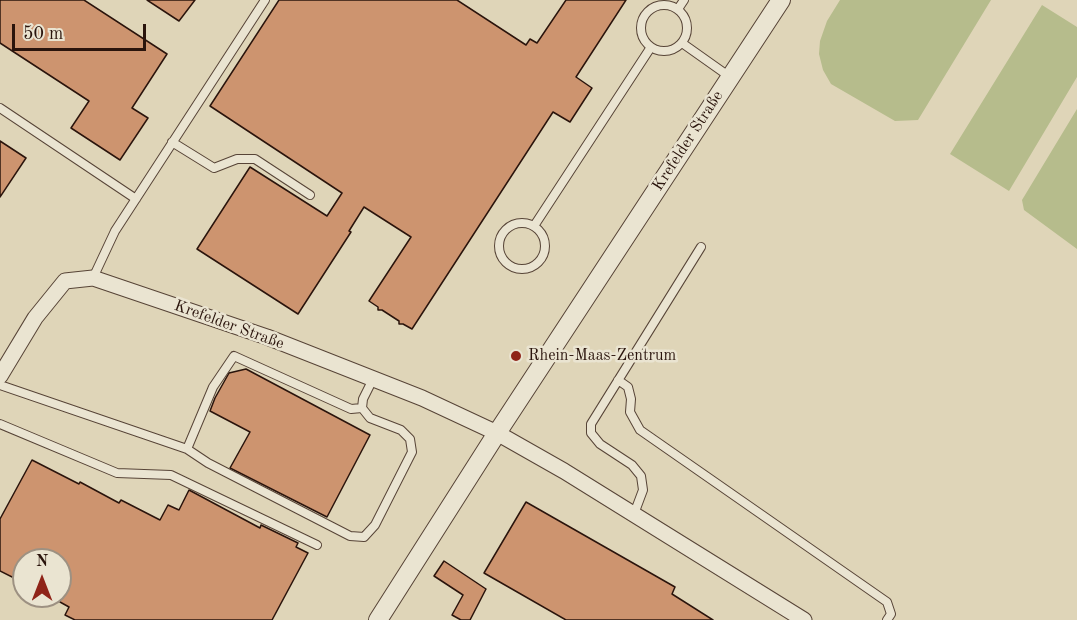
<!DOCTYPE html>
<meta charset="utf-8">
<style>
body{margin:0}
#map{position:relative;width:1077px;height:620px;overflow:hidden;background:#dfd5b8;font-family:"Old Standard TT",serif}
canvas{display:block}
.north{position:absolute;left:12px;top:548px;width:60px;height:60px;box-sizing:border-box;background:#eae4d1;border:2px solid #9d9182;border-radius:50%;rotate:0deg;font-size:16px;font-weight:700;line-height:24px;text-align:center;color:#2a140c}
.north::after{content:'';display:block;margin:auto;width:21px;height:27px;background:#8f2418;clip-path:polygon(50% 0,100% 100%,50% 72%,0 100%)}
.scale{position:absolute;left:12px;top:24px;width:134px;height:27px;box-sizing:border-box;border:3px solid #2a140c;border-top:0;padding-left:8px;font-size:18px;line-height:21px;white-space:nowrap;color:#2a140c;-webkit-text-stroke:4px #eae4d1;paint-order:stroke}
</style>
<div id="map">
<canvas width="1077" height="620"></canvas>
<div class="north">N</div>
<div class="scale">50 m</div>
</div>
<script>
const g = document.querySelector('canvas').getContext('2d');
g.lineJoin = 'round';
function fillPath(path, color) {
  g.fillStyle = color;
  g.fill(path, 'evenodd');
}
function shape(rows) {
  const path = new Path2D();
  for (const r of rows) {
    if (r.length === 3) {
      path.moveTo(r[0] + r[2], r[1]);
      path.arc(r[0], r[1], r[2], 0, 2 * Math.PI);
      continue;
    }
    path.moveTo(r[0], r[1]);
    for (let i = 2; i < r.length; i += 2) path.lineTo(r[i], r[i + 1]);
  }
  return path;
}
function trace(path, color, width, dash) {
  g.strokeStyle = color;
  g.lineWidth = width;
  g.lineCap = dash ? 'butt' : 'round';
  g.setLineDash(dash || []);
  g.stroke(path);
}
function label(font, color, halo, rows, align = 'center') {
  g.font = font + ' "Old Standard TT",serif';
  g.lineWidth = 5;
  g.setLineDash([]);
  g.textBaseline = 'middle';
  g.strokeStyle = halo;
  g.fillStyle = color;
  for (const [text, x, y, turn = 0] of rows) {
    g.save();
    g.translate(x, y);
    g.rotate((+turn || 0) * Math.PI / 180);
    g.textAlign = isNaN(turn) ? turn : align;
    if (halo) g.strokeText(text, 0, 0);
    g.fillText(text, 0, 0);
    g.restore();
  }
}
fillPath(shape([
 [840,0,991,0,918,120,895,121,831,84,823,70,819,54,820,41,827,21],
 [1042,5,1077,27,1077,77,1009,191,950,154],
 [1077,109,1077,249,1024,210,1022,200]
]), '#b6bc8c');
const building = shape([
 [0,0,84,0,167,54,132,108,148,118,120,160,71,128,89,101,0,43,0,0],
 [147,0,195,0,179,21,147,0],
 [279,0,457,0,526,45,530,39,537,43,566,0,626,0,576,77,592,88,570,122,553,112,412,329,403,324,399,324,399,321,382,310,378,310,378,307,369,301,411,237,364,207,349,231,351,232,298,314,197,249,250,167,327,216,342,193,210,106,279,0],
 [0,141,26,158,0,197,0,141],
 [246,369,370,435,327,517,230,468,250,432,210,411,215,398,229,373,246,369],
 [32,460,79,484,80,482,119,503,121,500,160,520,168,505,179,510,189,490,260,528,261,525,298,543,296,547,308,553,272,620,75,620,65,615,69,607,60,602,60,560,24,560,24,583,0,571,0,519,32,460],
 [526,502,675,587,672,594,713,620,566,620,484,573,526,502],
 [444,561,486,589,470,620,461,620,452,615,463,595,434,576,444,561]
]);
fillPath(building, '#cd946f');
trace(building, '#2a140c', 1.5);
const service = shape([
 [664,28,23],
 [678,9,684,0],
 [682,43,730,77],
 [0,108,136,199],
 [172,142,214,168,237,159,255,159,310,195],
 [522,246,23],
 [534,226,651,47],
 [93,278,115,231,265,0],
 [618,380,628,387,631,399,630,412,640,430,887,602,891,614,887,620],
 [0,385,187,449,208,463,350,536,364,537,375,525,412,452,410,439,401,430,370,418,362,408,363,399,373,379],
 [0,424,117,473,171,475,317,545],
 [187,449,213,387,234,356,351,409,362,408],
 [634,514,643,490,641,476,632,465,600,444,591,433,591,424,701,247]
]);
const minor = shape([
 [0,376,35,318,65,281,93,278,267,337,422,398,497,433,564,471,804,620]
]);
const tertiary = shape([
 [378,620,497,433,781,0]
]);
trace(service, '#574437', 10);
trace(minor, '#574437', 17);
trace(tertiary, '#574437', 20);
trace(service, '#eae4d1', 8);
trace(minor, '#eae4d1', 15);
trace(tertiary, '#eae4d1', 18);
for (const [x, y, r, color] of [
 [516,356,6,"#8f2418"]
]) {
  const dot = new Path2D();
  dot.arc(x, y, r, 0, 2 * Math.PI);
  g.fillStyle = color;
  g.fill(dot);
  trace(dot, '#eae4d1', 2);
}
label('16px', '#2a140c', '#eae4d1', [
 ["Krefelder Straße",688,141,-57],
 ["Krefelder Straße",229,325,20]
]);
label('16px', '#2a140c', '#eae4d1', [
 ["Rhein-Maas-Zentrum",528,356]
], 'left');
</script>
